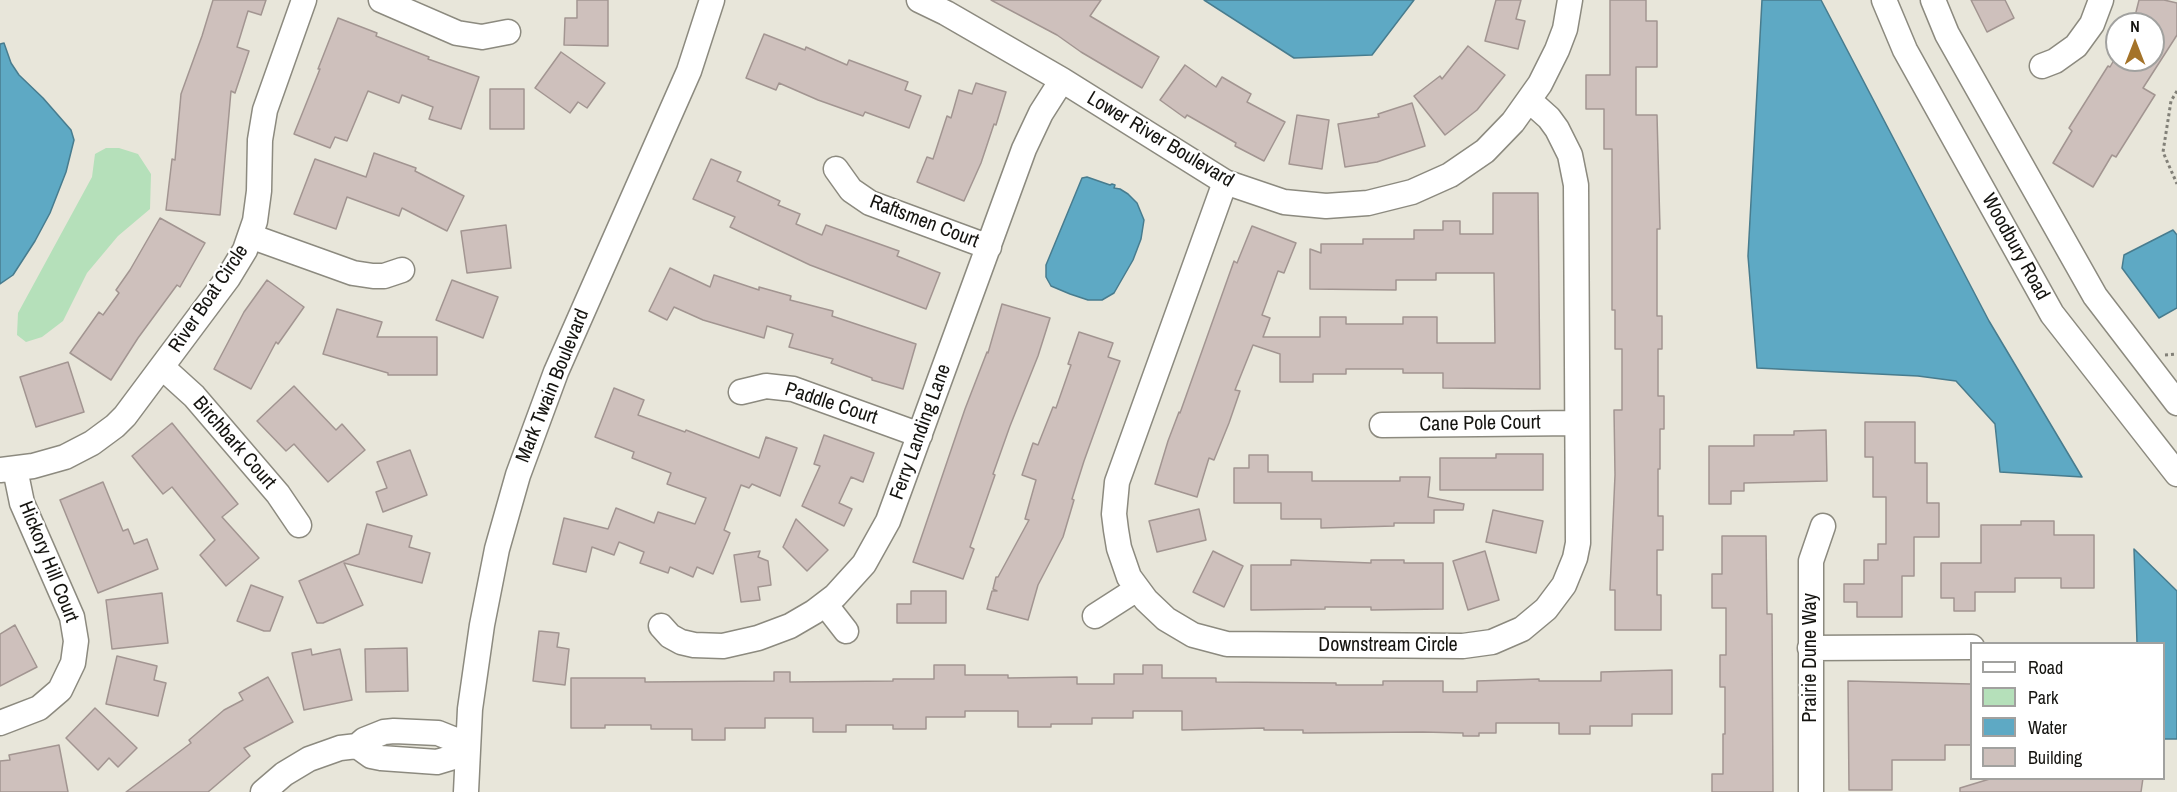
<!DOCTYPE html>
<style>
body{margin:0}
#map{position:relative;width:2177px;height:792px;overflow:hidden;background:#e8e6da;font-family:"Archivo Narrow",sans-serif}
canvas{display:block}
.legend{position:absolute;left:1970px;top:642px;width:195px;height:138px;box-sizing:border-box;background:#fff;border:2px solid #a1a19f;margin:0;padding:8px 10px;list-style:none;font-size:18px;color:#151410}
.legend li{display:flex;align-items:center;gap:12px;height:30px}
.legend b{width:30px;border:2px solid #a1a19f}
.north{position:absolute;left:2105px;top:12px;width:60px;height:60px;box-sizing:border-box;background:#fff;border:2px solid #a1a19f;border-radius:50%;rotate:0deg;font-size:16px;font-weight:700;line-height:24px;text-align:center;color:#151410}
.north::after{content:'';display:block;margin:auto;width:21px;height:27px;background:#a47329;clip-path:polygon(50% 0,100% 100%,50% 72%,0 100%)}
</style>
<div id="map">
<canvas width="2177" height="792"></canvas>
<ul class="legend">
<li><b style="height:8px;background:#fff"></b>Road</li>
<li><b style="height:16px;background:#b5e0ba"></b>Park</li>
<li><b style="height:16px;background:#5ea9c4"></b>Water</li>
<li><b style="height:16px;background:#cec0bc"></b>Building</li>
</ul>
<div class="north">N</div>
</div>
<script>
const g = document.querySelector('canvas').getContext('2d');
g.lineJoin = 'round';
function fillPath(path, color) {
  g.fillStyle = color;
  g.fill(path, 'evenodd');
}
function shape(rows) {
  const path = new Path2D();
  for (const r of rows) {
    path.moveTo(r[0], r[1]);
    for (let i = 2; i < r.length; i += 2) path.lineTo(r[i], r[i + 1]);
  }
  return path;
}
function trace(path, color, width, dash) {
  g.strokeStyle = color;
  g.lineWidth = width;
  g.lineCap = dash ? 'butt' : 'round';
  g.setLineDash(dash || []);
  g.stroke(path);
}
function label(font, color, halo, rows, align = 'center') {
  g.font = font + ' "Archivo Narrow",sans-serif';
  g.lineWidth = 4.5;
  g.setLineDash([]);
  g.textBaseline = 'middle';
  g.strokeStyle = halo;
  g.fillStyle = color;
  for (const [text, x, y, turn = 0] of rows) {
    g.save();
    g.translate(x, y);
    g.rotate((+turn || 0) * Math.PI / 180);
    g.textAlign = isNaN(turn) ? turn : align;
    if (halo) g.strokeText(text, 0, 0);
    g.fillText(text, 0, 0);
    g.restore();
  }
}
fillPath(shape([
 [106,148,119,148,138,154,151,174,150,209,118,236,87,273,63,321,42,337,26,342,17,335,18,313,92,177,95,154]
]), '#b5e0ba');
const water = shape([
 [1204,0,1414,0,1372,55,1294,58,1204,0],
 [1762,0,1821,0,1989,321,2082,477,2000,472,1995,424,1956,381,1918,376,1757,368,1748,256,1762,0],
 [4,43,11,63,19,75,43,98,71,130,74,140,66,172,50,213,35,241,13,275,0,284,0,44,4,43],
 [1087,177,1110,185,1112,184,1115,185,1114,188,1120,189,1128,194,1137,203,1144,220,1141,239,1133,260,1114,293,1102,300,1088,300,1070,294,1051,286,1046,277,1046,265,1082,178,1087,177],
 [2173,230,2177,235,2177,308,2159,318,2122,268,2124,255,2173,230],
 [2134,549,2177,591,2177,739,2164,739,2164,644,2137,643,2134,549]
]);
fillPath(water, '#5ea9c4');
trace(water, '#487c8e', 1.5);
const building = shape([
 [213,0,266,0,261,15,248,11,237,47,249,51,235,93,231,91,220,215,166,210,172,159,175,160,181,94,202,36,213,0],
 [577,0,608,0,608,46,564,45,565,18,577,18,577,0],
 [991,0,1101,0,1090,16,1159,57,1142,88,1081,52,1057,35,991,0],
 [1496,0,1521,0,1516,19,1525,21,1518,49,1485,41,1496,0],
 [1610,0,1646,0,1646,21,1657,21,1657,67,1636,67,1636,115,1657,115,1660,229,1657,229,1657,316,1662,316,1662,349,1658,349,1658,396,1664,396,1664,429,1660,429,1660,469,1658,469,1658,516,1663,516,1663,550,1657,550,1657,595,1661,595,1661,630,1615,630,1615,590,1610,590,1615,475,1614,410,1622,410,1622,349,1615,349,1615,310,1612,310,1612,149,1604,149,1604,109,1586,109,1586,75,1610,75,1610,0],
 [1971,0,2005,0,2014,18,1987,32,1971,0],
 [2139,0,2164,0,2177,3,2177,35,2143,88,2155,95,2116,157,2112,155,2093,187,2053,163,2072,131,2069,128,2108,66,2110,67,2114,60,2153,60,2153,24,2133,24,2139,0],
 [338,18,377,33,376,36,429,57,428,59,479,77,461,129,429,119,433,107,402,95,399,103,368,91,347,141,335,137,330,148,294,134,320,69,318,69,338,18],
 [764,34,805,50,806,47,847,65,849,60,908,82,905,90,921,96,909,128,865,112,863,116,818,100,779,83,776,90,746,78,764,34],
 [1468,46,1505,75,1477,110,1445,135,1414,96,1440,76,1442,79,1468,46],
 [561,52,605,83,587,108,578,102,570,113,535,88,561,52],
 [1185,65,1216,87,1222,77,1251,94,1247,102,1285,122,1264,161,1235,146,1236,143,1187,115,1185,118,1160,100,1185,65],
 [976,83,1006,92,996,125,994,124,981,163,964,201,917,182,927,157,933,159,947,116,951,118,959,90,972,94,976,83],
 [490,89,524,89,524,129,490,129,490,89],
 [1412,103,1425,146,1377,162,1345,167,1338,124,1379,117,1378,114,1412,103],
 [1297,115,1329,120,1322,169,1289,164,1297,115],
 [374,153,416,168,415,171,464,196,447,231,402,208,399,216,347,197,336,229,294,214,315,159,366,177,374,153],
 [711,159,741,172,737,181,780,201,778,205,800,214,796,224,822,235,826,225,899,251,897,256,940,273,926,309,810,265,730,227,735,217,693,199,711,159],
 [1493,193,1538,193,1540,389,1443,388,1443,373,1403,373,1403,369,1346,369,1346,374,1313,374,1313,382,1280,382,1280,354,1253,345,1235,390,1240,391,1229,423,1214,460,1209,458,1197,497,1155,484,1168,441,1179,412,1180,413,1234,261,1237,263,1252,226,1296,243,1284,273,1278,271,1262,315,1270,318,1263,337,1320,337,1320,317,1346,317,1346,324,1403,324,1403,317,1437,317,1437,343,1495,343,1494,273,1436,273,1436,280,1396,280,1396,290,1310,289,1310,249,1321,253,1321,244,1363,244,1363,239,1414,239,1414,230,1443,230,1443,221,1460,221,1460,234,1493,234,1493,193],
 [160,218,205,243,180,287,177,285,138,338,111,380,70,353,99,312,103,315,119,293,116,290,130,270,160,218],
 [506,225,511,268,467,273,461,231,506,225],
 [670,268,710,287,714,275,759,290,759,287,791,296,790,300,833,311,832,316,916,344,903,389,872,380,872,378,831,363,833,359,789,347,793,334,767,326,764,338,703,320,674,307,667,320,649,311,670,268],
 [267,280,304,307,278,344,276,342,251,389,214,369,244,312,267,280],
 [452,280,498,297,483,338,436,320,452,280],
 [1002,304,1050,318,1038,356,1010,426,993,474,995,475,970,547,974,549,963,579,913,562,965,409,987,352,988,353,1002,304],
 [337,309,382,322,377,337,437,337,437,375,388,375,388,373,323,354,337,309],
 [1079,332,1113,343,1108,357,1120,361,1084,461,1072,499,1074,500,1063,537,1038,585,1028,620,987,609,992,591,997,591,993,589,996,577,998,577,1029,520,1025,519,1036,480,1022,475,1033,443,1038,445,1053,407,1056,408,1071,365,1068,364,1079,332],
 [68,362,84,412,36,427,20,377,68,362],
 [294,386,336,430,342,424,365,450,328,482,294,444,286,451,257,421,294,386],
 [614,388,644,400,638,415,685,432,686,430,759,458,766,437,797,448,780,496,752,484,749,488,741,485,724,530,730,533,713,574,697,567,693,577,670,567,668,573,640,563,644,552,619,542,614,555,592,547,586,572,553,564,564,518,608,529,616,508,654,523,658,512,695,524,706,498,667,484,671,473,632,458,634,452,595,437,614,388],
 [1865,422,1915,422,1915,463,1927,463,1927,503,1939,503,1939,537,1914,537,1914,576,1902,576,1902,617,1857,617,1857,602,1844,602,1844,584,1864,584,1864,560,1878,560,1878,544,1886,544,1886,497,1873,497,1873,457,1865,457,1865,422],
 [172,423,238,504,222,517,259,558,226,586,200,555,215,540,172,487,163,494,132,456,172,423],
 [1826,430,1827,481,1744,483,1744,491,1731,491,1731,504,1709,504,1709,446,1754,446,1754,435,1794,435,1794,431,1826,430],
 [824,435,874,453,863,482,851,477,839,503,852,509,844,526,802,506,820,466,814,464,824,435],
 [410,450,427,495,383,512,376,492,387,488,377,462,410,450],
 [1496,454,1543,454,1543,490,1440,490,1440,458,1496,458,1496,454],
 [1249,455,1268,455,1268,472,1312,472,1312,481,1400,481,1400,477,1430,477,1428,497,1464,504,1463,510,1434,510,1434,523,1394,523,1394,526,1321,528,1321,519,1281,519,1281,503,1234,503,1234,468,1249,468,1249,455],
 [103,482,123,531,128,529,134,544,147,539,158,569,98,593,60,500,103,482],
 [1199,509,1206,540,1157,552,1149,521,1199,509],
 [1493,510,1543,521,1536,553,1486,542,1493,510],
 [796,519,828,550,807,571,783,547,796,519],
 [2021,521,2054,521,2054,535,2094,535,2094,588,2061,588,2061,578,2015,578,2015,592,1975,592,1975,611,1954,611,1954,598,1941,598,1941,563,1981,563,1981,525,2021,525,2021,521],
 [367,524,412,536,409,547,430,553,422,583,344,563,363,605,323,623,317,623,299,581,359,554,367,524],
 [1722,536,1766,536,1767,614,1772,614,1773,792,1712,792,1712,774,1723,774,1723,734,1725,734,1725,687,1720,687,1720,655,1726,655,1726,608,1712,608,1712,574,1722,574,1722,536],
 [760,551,758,557,768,561,771,585,758,587,760,600,741,602,734,555,760,551],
 [1213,551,1243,566,1224,607,1193,592,1213,551],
 [1485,551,1499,600,1468,610,1453,561,1485,551],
 [1291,560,1371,563,1371,560,1404,560,1404,563,1443,563,1443,609,1371,610,1371,607,1325,607,1325,609,1251,610,1251,565,1291,565,1291,560],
 [251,585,283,597,270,631,264,631,237,621,251,585],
 [911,591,946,591,946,623,897,623,897,604,911,604,911,591],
 [162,593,168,643,112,649,106,600,162,593],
 [15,625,37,667,0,686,0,634,15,625],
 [539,631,559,633,557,647,569,649,565,685,533,681,539,631],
 [407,648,408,691,366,692,365,649,407,648],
 [311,649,312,655,340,649,352,700,304,710,292,653,311,649],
 [117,656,157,666,154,680,166,683,158,716,106,704,117,656],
 [934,665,965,665,965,675,1008,675,1008,678,1077,677,1077,684,1114,684,1114,674,1143,674,1143,665,1162,665,1162,678,1216,678,1216,682,1336,683,1336,685,1383,685,1383,681,1443,681,1443,692,1477,692,1477,681,1539,679,1539,681,1601,681,1601,672,1672,670,1672,714,1632,714,1632,726,1590,726,1590,734,1559,734,1559,723,1496,723,1496,733,1479,733,1479,736,1463,736,1463,733,1423,732,1303,733,1303,730,1264,730,1264,728,1182,730,1182,711,1133,711,1133,718,1092,718,1092,724,1051,724,1051,727,1018,727,1018,711,965,711,965,717,926,717,926,729,893,729,893,725,846,725,846,732,813,732,813,718,765,718,765,728,725,728,725,740,692,740,692,729,651,729,651,725,605,725,605,728,571,728,571,678,645,678,645,682,774,681,774,672,790,672,790,682,893,681,893,679,934,679,934,665],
 [268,677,293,722,244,748,250,756,208,792,126,792,191,743,189,740,224,710,243,700,239,693,268,677],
 [1848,681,1971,684,1971,745,1945,745,1945,760,1892,760,1892,790,1849,790,1848,681],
 [95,708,137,748,118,767,109,758,98,770,66,738,95,708],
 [59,745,68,792,0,792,0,761,10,760,9,755,59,745],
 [1993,778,2143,778,2141,792,1960,792,1960,788,1993,778]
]);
fillPath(building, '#cec0bc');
trace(building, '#a29591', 1.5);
const minor = shape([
 [381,0,457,33,482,37,508,32],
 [919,0,946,13,1062,80,1225,182,1284,202,1326,206,1368,203,1412,192,1450,175,1485,151,1513,122,1540,84,1557,50,1565,29,1570,0],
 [1884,0,1905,50,2052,314,2177,474],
 [1933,0,1947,34,2095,296,2177,403],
 [2042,66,2055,61,2076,46,2092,24,2101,0],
 [836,169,851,190,870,203,989,247],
 [1225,182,1117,482,1114,514,1116,530,1119,548,1129,577,1146,600,1166,619,1193,635,1227,644,1463,646,1492,642,1522,629,1546,609,1564,585,1575,558,1578,543,1576,185,1570,155,1557,129,1549,118,1530,101],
 [250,236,353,273,373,276,384,276,402,270],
 [162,367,194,396,278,494,299,525],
 [741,392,766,386,793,389,920,435],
 [1382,425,1577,423],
 [0,470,33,466,65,457,92,443,115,426,125,416,228,278,245,250,255,221,259,191,260,140,265,110,304,0],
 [825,604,846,631],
 [1095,616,1137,589],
 [661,626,670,636,681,642,694,645,723,646,758,638,790,626,814,612,835,596,864,564,888,521,1024,149,1041,113,1062,80],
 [1810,648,1972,647],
 [0,723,39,708,60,690,73,663,76,641,72,617,22,503,15,469],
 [263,792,284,774,309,759,340,748,357,746,364,740,384,732,394,731,438,733,458,741,467,748,457,756,437,762,381,758,371,756,357,746],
 [466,792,470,709,482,625,497,549,518,475,556,372,689,71,712,0],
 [1811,792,1811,561,1823,526]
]);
trace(minor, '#8c8a7f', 27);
trace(shape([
 [2177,91,2171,101,2163,152,2177,184],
 [2165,355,2177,354]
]), '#828078', 3, [3, 3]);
trace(minor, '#fff', 24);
label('20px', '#151410', '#fff', [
 ["Lower River Boulevard",1160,140,31],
 ["Raftsmen Court",924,222,21],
 ["Woodbury Road",2015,247,61],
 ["River Boat Circle",209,299,-56],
 ["Mark Twain Boulevard",553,386,-68],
 ["Paddle Court",831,404,18],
 ["Cane Pole Court",1480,424,-1],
 ["Ferry Landing Lane",921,432,-70],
 ["Birchbark Court",234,443,49],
 ["Hickory Hill Court",48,562,68],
 ["Downstream Circle",1388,646],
 ["Prairie Dune Way",1811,658,-90]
]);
</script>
